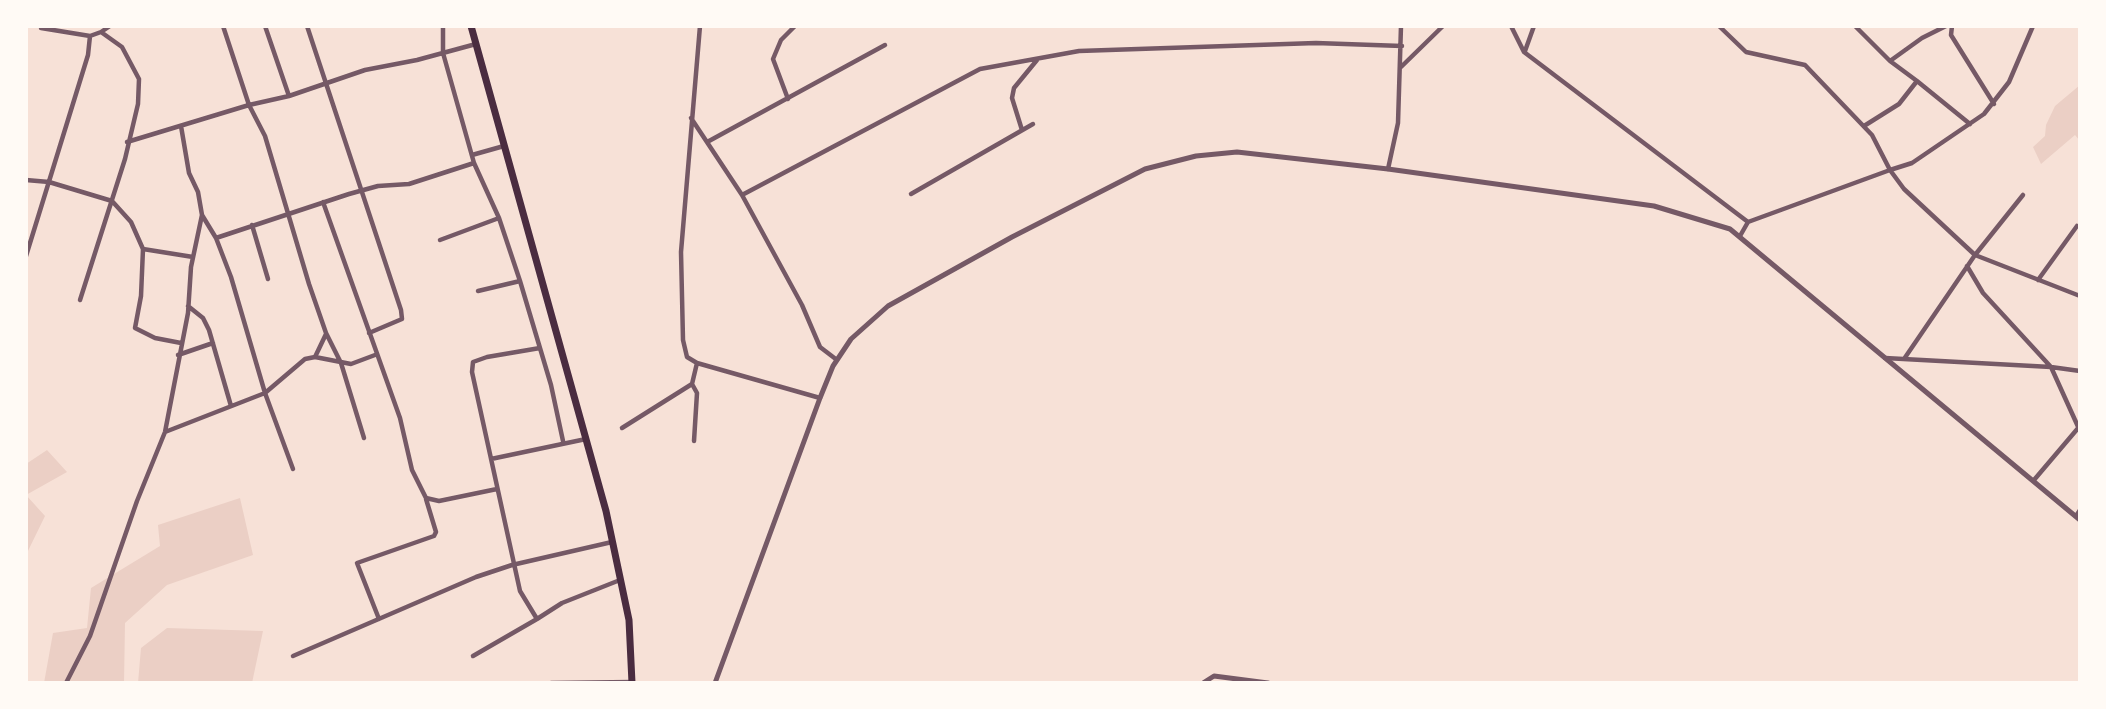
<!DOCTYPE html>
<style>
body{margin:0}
#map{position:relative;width:2106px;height:709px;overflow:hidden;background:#f7e1d7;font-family:"Exo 2",sans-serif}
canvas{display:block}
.frame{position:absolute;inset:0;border:28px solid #fffaf5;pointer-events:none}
</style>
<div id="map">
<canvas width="2106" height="709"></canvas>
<div class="frame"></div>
</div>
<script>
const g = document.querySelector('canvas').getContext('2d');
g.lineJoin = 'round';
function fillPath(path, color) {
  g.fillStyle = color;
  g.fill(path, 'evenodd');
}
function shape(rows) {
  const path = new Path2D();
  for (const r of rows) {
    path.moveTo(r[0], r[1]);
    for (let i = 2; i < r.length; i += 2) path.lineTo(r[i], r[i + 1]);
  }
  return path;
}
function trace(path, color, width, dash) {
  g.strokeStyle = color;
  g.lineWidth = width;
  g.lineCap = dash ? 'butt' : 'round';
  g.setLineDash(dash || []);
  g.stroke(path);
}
fillPath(shape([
 [2080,85,2080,141,2075,135,2041,164,2033,147,2045,136,2046,125,2055,106],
 [47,450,67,472,26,495,26,464],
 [26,495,45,516,26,555],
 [240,498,253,555,167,585,125,623,124,683,44,683,53,633,87,628,91,588,160,546,158,525],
 [167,628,263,631,252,683,138,683,141,648]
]), '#ebcfc5');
trace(shape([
 [223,26,249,105,265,136,309,284,326,333,341,363,364,438],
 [265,26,289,96],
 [307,26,401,310,402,319,369,333],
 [443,26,443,53,474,163,499,218,520,281,551,385,563,441],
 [700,26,681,252,683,340,687,357,697,363,820,398],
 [1511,26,1524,52,1748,222],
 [1719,26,1746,52,1805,65,1872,135,1890,170,1912,163,1984,114,2009,82,2033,26],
 [1855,26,1890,61,1917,81],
 [1952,26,1951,35,1994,104],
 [41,28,90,36,101,32,122,47,139,79,138,104,125,159,80,300],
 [101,32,110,26],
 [1525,51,1534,26],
 [1890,61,1922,38,1946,26],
 [1401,67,1443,26],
 [788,99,773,59,781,40,795,26],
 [691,118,742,195,802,305,820,347,837,360],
 [1864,126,1899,104,1917,81,1970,124],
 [1022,130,1012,98,1014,88,1037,60],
 [709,141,885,45],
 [127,142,249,105,289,96,365,70,417,60,476,44],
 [472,155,504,146],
 [1388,169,1398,123,1401,26],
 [26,180,49,182,112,201,131,222,143,249,141,296,135,328,155,338,181,343],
 [911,194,1033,124],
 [742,195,980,69,1079,51,1316,43,1402,46],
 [323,202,400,418,412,470,426,498,439,501,497,489],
 [202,215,216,238,231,277,265,393,293,469],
 [252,225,268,279],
 [1740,236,1748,222,1890,170,1904,189,1975,255,2080,296],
 [216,238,349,194,378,186,409,184,474,163],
 [440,240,499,218],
 [143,249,193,257],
 [26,256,88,55,90,36],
 [1967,266,1983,293,2051,367,2080,431],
 [2038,280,2077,226],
 [478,291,520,281],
 [188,306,203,318,209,330,231,406],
 [540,348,487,357,473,362,472,372,520,591,537,619,562,603,620,580],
 [178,355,213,343],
 [315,357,326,334],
 [1885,358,2051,367,2080,371],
 [1904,359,1975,255,2023,195],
 [622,428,692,384],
 [165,432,265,393,305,359,315,357,351,364,375,355],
 [694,441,697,393,692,384,697,363],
 [491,459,586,439],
 [2034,480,2079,427],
 [2076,516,2080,510],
 [379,619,357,563,434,536,436,532,426,499],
 [293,656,476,577,512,565,612,542],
 [473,656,537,619],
 [66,683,90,636,137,501,165,432,188,313,191,267,202,215,198,192,189,173,181,126],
 [551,683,632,682]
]), '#755966', 4.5);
trace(shape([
 [715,683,820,398,833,366,851,339,888,306,1012,237,1145,169,1196,156,1237,152,1388,169,1654,206,1730,229,2080,520],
 [1203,683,1214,676,1268,683]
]), '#755966', 5);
trace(shape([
 [471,26,606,511,629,620,632,683]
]), '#4a2c40', 7);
</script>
